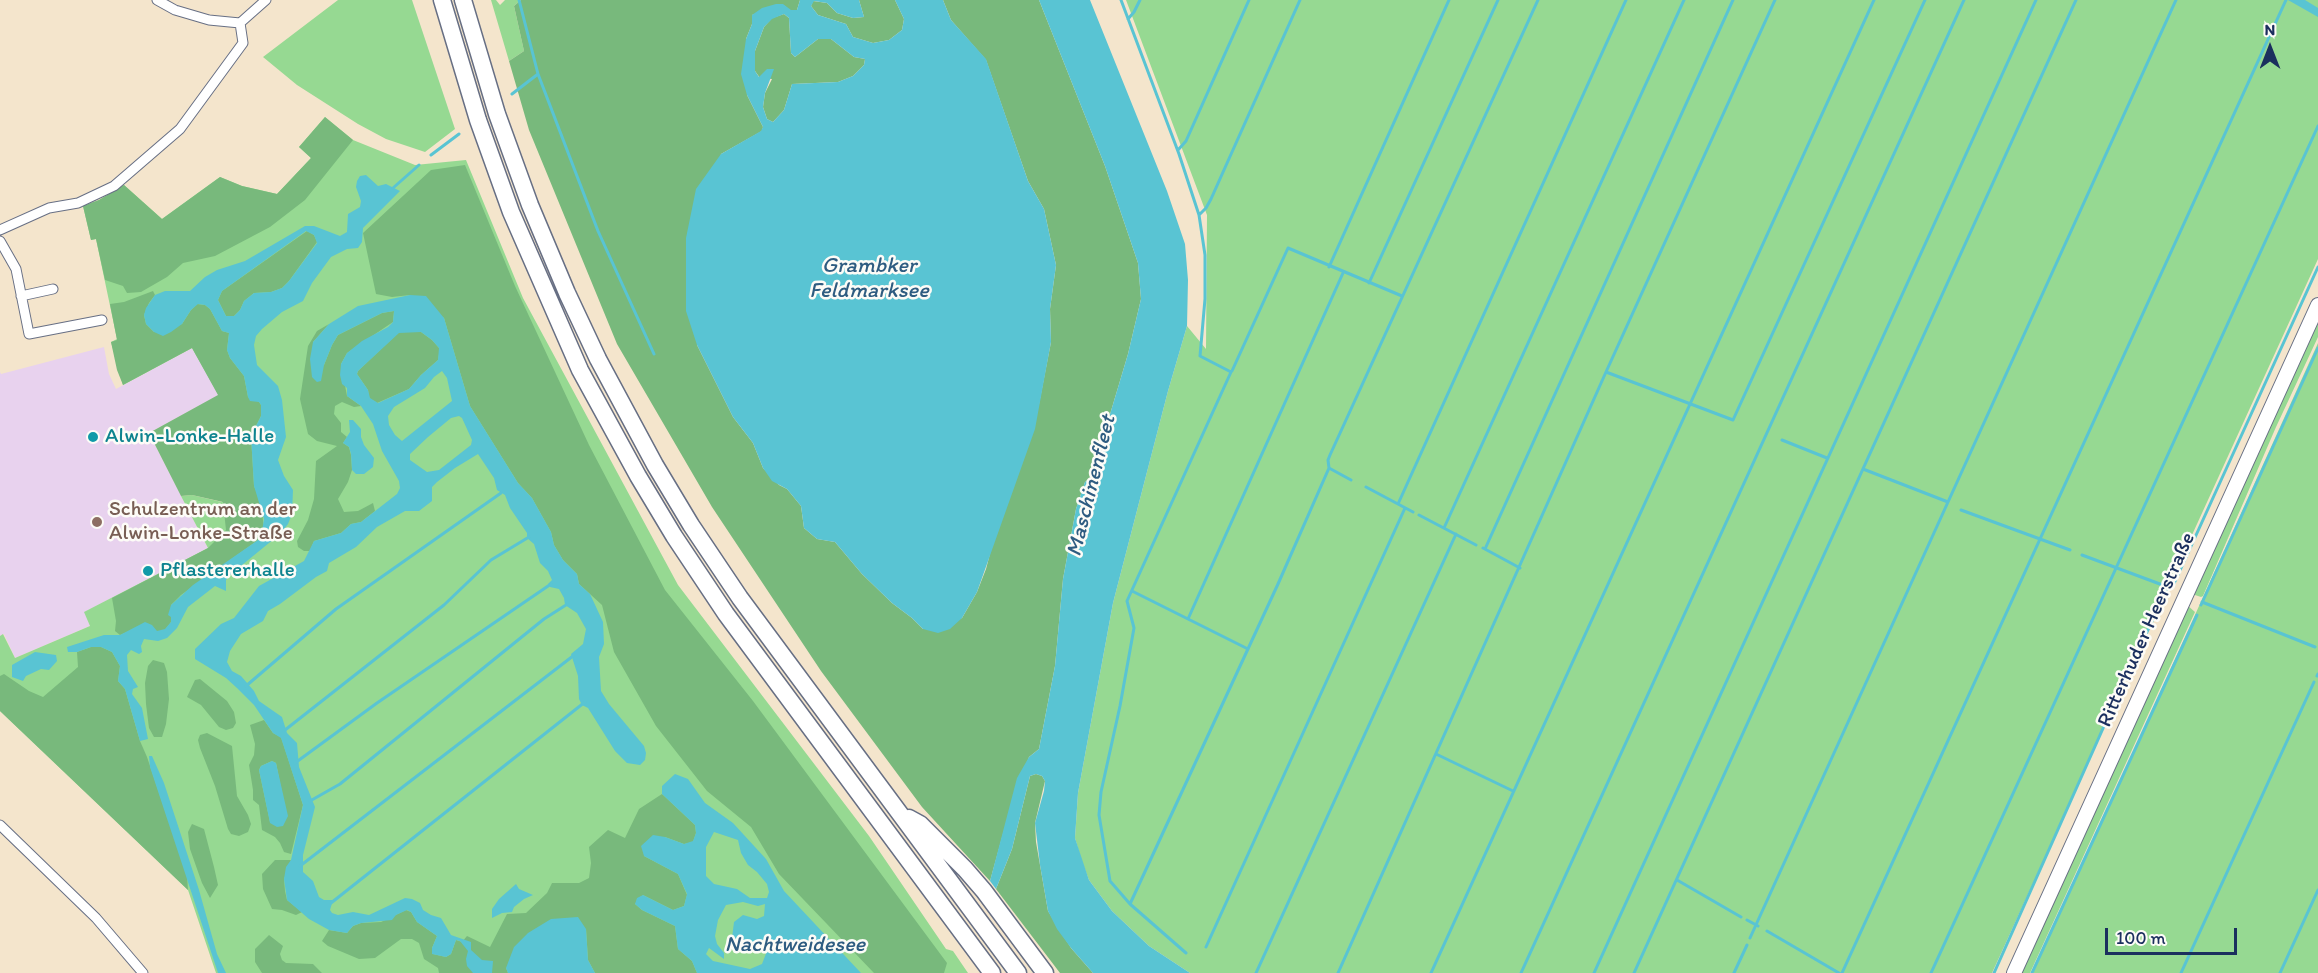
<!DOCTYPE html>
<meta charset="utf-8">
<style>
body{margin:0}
#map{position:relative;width:2318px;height:973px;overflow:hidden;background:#f4e5cc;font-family:Itim,sans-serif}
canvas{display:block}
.north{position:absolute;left:2240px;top:18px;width:60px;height:60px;-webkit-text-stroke:4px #fdfcf7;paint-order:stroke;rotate:0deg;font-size:16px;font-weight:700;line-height:24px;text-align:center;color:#1b2f5e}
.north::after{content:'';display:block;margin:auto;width:21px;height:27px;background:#1b2f5e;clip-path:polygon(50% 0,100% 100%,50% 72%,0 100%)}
.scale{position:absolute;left:2105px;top:928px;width:132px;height:27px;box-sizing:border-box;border:3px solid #1b2f5e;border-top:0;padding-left:8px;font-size:18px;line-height:21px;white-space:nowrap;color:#1b2f5e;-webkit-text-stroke:4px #fdfcf7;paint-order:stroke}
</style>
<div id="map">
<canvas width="2318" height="973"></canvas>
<div class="north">N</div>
<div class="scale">100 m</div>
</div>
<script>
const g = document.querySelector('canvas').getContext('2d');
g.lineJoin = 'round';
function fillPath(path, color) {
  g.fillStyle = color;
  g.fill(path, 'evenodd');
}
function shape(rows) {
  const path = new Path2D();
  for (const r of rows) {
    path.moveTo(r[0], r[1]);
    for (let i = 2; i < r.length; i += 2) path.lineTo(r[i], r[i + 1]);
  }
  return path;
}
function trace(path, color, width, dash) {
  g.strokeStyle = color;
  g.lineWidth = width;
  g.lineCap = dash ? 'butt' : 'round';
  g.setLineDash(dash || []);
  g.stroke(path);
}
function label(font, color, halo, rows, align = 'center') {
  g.font = font + ' Itim,sans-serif';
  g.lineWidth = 5;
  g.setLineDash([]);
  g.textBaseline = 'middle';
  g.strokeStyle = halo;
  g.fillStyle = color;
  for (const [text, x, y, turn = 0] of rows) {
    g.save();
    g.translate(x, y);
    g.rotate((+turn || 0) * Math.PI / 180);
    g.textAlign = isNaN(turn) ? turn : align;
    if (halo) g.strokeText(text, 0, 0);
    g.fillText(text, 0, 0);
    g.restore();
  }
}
fillPath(shape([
 [104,347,109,374,116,389,192,348,219,395,149,433,208,548,85,612,90,626,15,658,4,634,0,636,0,372,1,374]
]), '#e8d2ee');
fillPath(shape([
 [338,0,412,0,455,129,425,152,386,139,358,124,297,85,263,57],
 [491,0,496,0,500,5,505,0,521,0,514,6,524,51,509,61],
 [1126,0,2318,0,2318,259,1992,973,1190,973,1149,946,1112,911,1089,880,1081,859,1075,838,1078,793,1113,603,1168,391,1187,326,1206,349,1207,215],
 [325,117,353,140,415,165,466,160,523,298,678,585,869,836,946,949,953,951,968,973,216,973,188,890,0,711,0,636,3,634,15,658,90,626,84,612,208,548,181,496,192,495,222,502,218,394,192,348,123,385,111,342,117,339,96,239,91,240,83,206,99,200,124,185,162,219,220,177,242,186,277,194,311,158,299,147],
 [2318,311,2318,337,2276,427,2203,596,2201,597,2192,594],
 [2318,343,2318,973,2033,973],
 [2187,605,2195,612,2030,973,2016,973]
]), '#96d992');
fillPath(shape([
 [521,0,800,0,797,10,791,11,783,5,752,15,752,24,746,39,747,95,763,127,762,131,721,154,697,345,733,417,753,443,763,468,779,485,787,489,801,506,804,528,817,539,835,542,862,574,892,603,912,618,923,629,962,618,977,592,986,569,992,546,1039,404,1051,342,1050,309,1056,265,1044,209,1028,181,986,60,951,20,943,0,1039,0,1105,166,1138,263,1141,299,1128,354,1091,478,1085,482,1076,509,1063,579,1055,666,1039,749,1029,757,1003,834,990,881,922,807,821,671,712,507,617,344,529,130,509,61,524,51,514,6],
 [859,0,895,0,904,19,902,30,889,40,873,43,853,37,846,24,818,15,811,6,813,1,827,3,837,13,853,18,864,17],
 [784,14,789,18,791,53,795,57,818,39,831,39,854,57,865,59,864,65,853,76,838,82,792,84,784,110,773,122,767,119,763,107,765,93,772,79,760,78,755,71,755,51,764,27,772,18],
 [325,117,353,140,305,200,270,227,215,256,183,263,167,277,141,292,127,293,123,286,105,280,96,239,91,240,83,206,99,200,124,185,162,219,220,177,242,186,277,194,311,158,299,147],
 [465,165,515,286,589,445,665,590,753,701,947,963,944,973,874,973,779,874,751,827,707,791,656,726,614,652,602,605,579,584,577,574,563,560,554,545,551,532,532,498,518,483,470,406,444,318,410,295,392,297,376,294,363,233,431,170],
 [307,231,314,235,317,242,289,281,282,288,271,292,254,293,244,301,240,310,234,316,226,316,218,300,222,291],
 [153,291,155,295,149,303,144,315,146,324,154,332,182,324,191,310,197,304,205,305,210,309,222,331,229,333,227,350,230,358,244,376,248,397,259,402,261,405,261,416,251,436,254,486,261,502,264,530,261,538,181,595,171,605,171,622,165,630,157,632,141,626,120,635,115,631,116,621,112,598,208,548,226,530,223,502,192,495,181,496,149,433,218,395,192,348,123,385,117,370,111,342,117,340,110,304,124,302],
 [394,311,393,322,347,353,341,364,347,396,361,406,354,407,342,402,335,406,334,414,341,423,341,432,347,437,343,443,349,447,351,455,352,470,348,482,338,499,344,512,358,511,373,503,375,511,361,522,351,524,341,533,314,541,310,551,304,551,298,547,297,541,308,520,314,499,316,461,337,446,317,441,308,434,300,399,308,346,317,331,329,324,313,342,324,365,332,345,338,335,382,313],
 [399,332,421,332,432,340,439,348,439,354,438,360,421,375,409,389,377,403,369,398,368,390,357,374,358,371],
 [91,647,101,647,112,652,120,666,118,681,125,689,140,741,147,757,187,876,188,890,0,711,0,676,4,674,29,691,43,697,78,667,77,652],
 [153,660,164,663,167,672,169,699,166,724,162,737,154,737,149,728,146,704,145,683,148,666],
 [200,679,227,701,234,712,236,723,233,728,226,730,219,727,201,705,187,697,195,680],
 [264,720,273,733,281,737,303,805,291,854,284,852,280,843,275,837,262,830,259,805,253,800,253,790,249,765,254,755,255,744,250,725],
 [272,761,276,763,282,793,270,822,259,770,261,766],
 [207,733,232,746,237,796,248,815,251,824,248,832,239,836,231,834,228,829,215,786,200,748,198,740,200,735],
 [1036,774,1042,776,1045,781,1035,823,1036,842,1048,911,1071,948,1093,973,1060,973,996,889,1012,849,1030,776],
 [662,794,695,825,696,833,693,842,684,844,665,837,644,856,678,874,687,895,684,906,673,910,643,895,635,904,642,910,675,926,678,949,692,961,697,973,595,973,588,960,586,929,506,968,508,973,439,973,438,968,424,959,419,943,412,939,401,939,375,958,359,959,328,946,322,941,329,930,347,933,353,926,361,923,381,922,406,910,411,912,417,922,437,936,432,948,433,954,446,957,451,954,456,940,462,942,467,936,490,947,507,914,526,913,547,893,552,883,579,883,589,878,591,863,589,847,608,830,625,838,639,809],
 [192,824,204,829,214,867,218,885,210,898,202,883,190,849,188,832],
 [275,860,291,860,284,879,285,891,287,900,302,912,296,915,282,910,272,909,263,889,262,874],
 [269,935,283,946,280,954,282,960,286,963,313,964,322,973,262,973,255,962,255,949]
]), '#78b97c');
fillPath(shape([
 [800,0,859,0,864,17,853,18,837,13,827,3,814,1,811,6,818,15,846,24,853,37,873,43,889,40,902,30,904,19,895,0,943,0,951,20,986,59,1028,181,1044,209,1056,265,1050,309,1051,342,1035,429,977,592,962,618,950,629,938,633,923,629,912,618,892,603,862,574,835,542,817,539,804,528,801,506,787,489,772,481,763,468,753,443,733,417,697,345,686,311,686,238,696,189,721,154,761,131,763,127,747,95,741,74,746,39,752,24,752,15,762,8,776,4,783,4,791,10,797,10],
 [784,14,789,18,791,53,795,57,818,39,831,39,854,57,865,59,864,65,853,76,838,82,792,84,784,110,773,122,767,119,763,107,765,93,774,69,767,69,759,77,755,71,755,51,764,27,772,19],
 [1039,0,1090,0,1167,191,1185,244,1188,280,1187,326,1168,391,1113,603,1078,793,1075,838,1089,880,1112,911,1149,946,1190,973,1093,973,1071,948,1057,929,1048,911,1040,865,1035,823,1044,791,1045,781,1042,776,1036,774,1030,776,1012,849,996,889,990,881,1017,778,1029,757,1039,749,1055,666,1063,579,1076,509,1085,482,1091,478,1128,354,1141,299,1138,263,1105,166],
 [2288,0,2305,0,2318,8,2318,17],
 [366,175,378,186,386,184,400,191,363,228,362,242,358,248,347,249,331,257,312,283,303,301,282,312,262,329,256,336,254,345,257,365,278,386,282,400,286,437,278,460,284,476,293,490,292,514,288,524,280,534,231,574,226,580,226,591,215,586,188,607,177,628,167,638,158,641,144,639,141,646,142,652,139,654,131,650,127,655,128,671,138,687,133,689,132,694,142,708,148,739,140,741,125,689,118,681,120,666,112,652,101,647,91,647,77,652,68,652,67,647,104,635,120,635,145,622,152,625,157,631,165,629,171,622,171,617,168,615,171,605,193,585,261,538,264,519,254,486,251,436,261,416,261,405,259,402,250,401,248,397,244,376,230,358,227,350,229,333,222,331,210,309,205,305,198,304,191,310,182,324,171,332,163,336,154,332,146,324,144,315,146,308,155,295,165,291,190,291,205,277,217,270,245,261,305,226,314,226,340,236,347,232,348,214,360,207,361,201,356,187,357,181,360,176],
 [306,231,314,235,317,243,289,281,282,288,271,292,254,293,244,301,240,310,234,316,226,316,218,300,222,291],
 [410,295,426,296,444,318,470,406,518,483,532,498,551,532,554,545,563,560,577,574,579,584,590,594,603,622,604,644,599,657,601,691,609,704,644,746,646,753,645,760,640,765,627,763,615,751,588,708,582,705,579,699,578,676,571,654,583,644,586,629,577,613,565,605,564,598,559,589,550,587,548,584,552,580,548,571,540,563,534,544,527,538,527,533,510,508,505,495,497,490,494,478,478,454,455,468,437,482,432,487,432,501,419,511,405,511,377,527,356,547,329,563,327,571,316,577,280,604,268,611,263,621,241,634,230,651,227,662,232,671,241,676,254,691,259,701,282,717,287,733,297,743,299,767,315,807,303,855,303,872,313,881,319,897,324,900,333,900,330,910,332,913,338,915,353,912,369,915,405,898,412,899,420,903,423,910,431,915,441,918,451,935,471,942,471,950,482,960,493,961,492,973,473,973,467,966,466,959,468,951,460,941,456,940,451,954,446,957,432,954,432,948,437,936,417,922,411,912,407,910,396,915,392,920,361,923,353,926,347,933,329,930,309,919,287,900,284,879,286,867,291,860,303,805,281,738,273,733,254,705,237,688,226,678,195,659,195,649,221,624,234,618,259,586,304,561,314,541,341,533,351,524,361,522,397,494,400,488,399,481,382,451,373,424,361,406,347,396,347,388,342,384,340,375,341,364,347,353,362,341,388,327,393,322,394,311,382,313,338,335,332,345,324,365,321,381,317,382,312,377,310,359,313,342,329,324,358,306],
 [421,332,432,340,439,348,438,360,421,375,409,389,378,403,370,398,368,390,357,374,358,371,399,333],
 [442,371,447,378,452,401,402,441,395,435,389,425,388,416,394,407,425,388,434,377],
 [459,416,462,418,472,440,471,445,439,470,427,472,410,460,410,454,428,437,451,418],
 [349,420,353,420,361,429,361,437,364,445,374,458,373,467,364,474,356,474,352,470,351,454,349,447,343,443,350,432],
 [35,652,56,655,57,661,49,670,41,669,26,676,23,681,12,677,12,665],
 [149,756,152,756,164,783,199,890,217,954,226,973,218,973,150,767],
 [272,761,276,763,288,816,283,826,277,827,270,823,259,770,261,766],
 [675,774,688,779,705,803,733,823,766,859,784,891,861,973,697,973,692,961,678,949,675,926,642,910,635,904,637,898,643,895,673,910,684,906,687,894,678,874,644,856,641,846,653,835,665,837,684,844,693,841,696,833,695,825,662,794,662,786],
 [714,832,738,840,741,853,748,865,757,872,767,884,769,892,767,898,750,898,737,889,714,884,706,876,706,847],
 [743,902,758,906,765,904,764,916,757,919,743,915,734,922,732,938,741,942,756,942,767,951,762,964,750,969,713,961,706,954,709,948,724,959,724,953,717,944,715,936,718,920,726,905],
 [516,884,519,889,533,895,524,899,514,907,512,912,502,913,492,918,492,909,499,899],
 [578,917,586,929,588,960,595,973,508,973,506,968,514,947,528,933,551,919]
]), '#59c4d3');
trace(shape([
 [1121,0,1179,154,1199,215,1205,255,1205,299,1200,356,1231,372,1127,601,1134,628,1120,706,1101,792,1099,815,1110,881,1130,904,1186,953],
 [1128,19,1134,12,1140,0],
 [538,74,598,231,654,354],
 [512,94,538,74,519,0],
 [1178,150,1186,141,1249,0],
 [431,155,459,134],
 [393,188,419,165],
 [1199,215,1206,208,1211,199,1300,0],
 [1329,267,1449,0],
 [1369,283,1498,0],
 [1232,371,1288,248,1402,296],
 [1606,372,1733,420,1925,0],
 [1782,440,1827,458],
 [1329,468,1351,480],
 [1863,469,1948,502],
 [1366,487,1413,512],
 [1398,504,1626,0],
 [1961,510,2070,550],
 [1419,515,1476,545],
 [1444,528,1684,0],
 [1483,548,1520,568],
 [1485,549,1733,0],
 [2082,555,2168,587],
 [1132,591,1246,648],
 [2202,602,2315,647],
 [2201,605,2318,348],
 [1188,619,1343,273],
 [2317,676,2318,674],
 [246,686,336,609,501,493],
 [285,730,444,605,491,560,529,537],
 [1436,754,1513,791],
 [295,763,377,703,551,584],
 [310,801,340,784,544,619,566,605],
 [300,866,573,656],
 [1677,880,1741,917],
 [331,903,585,702],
 [1130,904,1278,584,1329,468,1328,460,1330,455,1538,0],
 [1747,920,1758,926],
 [1767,931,1839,973],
 [1750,938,2176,0],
 [1206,947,1405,508],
 [1256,973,1456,534],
 [1338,973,1606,372,1775,0],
 [1431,973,1874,0],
 [1521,973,1964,0],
 [1594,973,2036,0],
 [1634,973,2076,0],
 [1734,973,1747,945],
 [1842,973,2286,0],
 [1931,973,2318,126],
 [1994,973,2125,679,2168,587,2172,588,2318,267],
 [2032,973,2197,615],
 [2181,973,2314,682],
 [2280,973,2318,890]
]), '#59c4d3', 3);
const minor = shape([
 [157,0,175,10,209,20,240,23,266,0],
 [0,230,49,208,78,203,114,186,180,129,243,43,240,23],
 [0,241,16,269,29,334,102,320],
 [21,296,53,289],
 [0,825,96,918,143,973]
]);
const secondary = shape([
 [2014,973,2318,305]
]);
const motorway = shape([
 [442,0,478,120,511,212,580,370,638,476,674,536,726,614,992,973],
 [463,0,497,114,530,205,567,293,598,359,655,465,691,525,740,598,1018,973],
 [909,818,920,824,965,869,984,891,1045,973]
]);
trace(minor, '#676f84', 11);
trace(secondary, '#676f84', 16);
trace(motorway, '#676f84', 19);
trace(minor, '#fff', 9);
trace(secondary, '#fff', 14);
trace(motorway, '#fff', 16);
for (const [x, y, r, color] of [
 [93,437,6,"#0f9aa8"],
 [97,522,6,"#8d6e63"],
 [148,571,6,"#0f9aa8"]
]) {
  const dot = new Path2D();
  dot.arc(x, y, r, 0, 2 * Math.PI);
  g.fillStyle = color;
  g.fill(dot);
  trace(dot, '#fdfcf7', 2);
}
label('21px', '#0d838f', '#fdfcf7', [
 ["Alwin-Lonke-Halle",105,437],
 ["Pflastererhalle",160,571]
], 'left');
label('21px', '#785e54', '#fdfcf7', [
 ["Schulzentrum an der",109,510],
 ["Alwin-Lonke-Straße",109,534]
], 'left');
label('21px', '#1b2f5e', '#fdfcf7', [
 ["Ritterhuder Heerstraße",2147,630,-66]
]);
label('italic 22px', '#2e5c81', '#fdfcf7', [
 ["Grambker",869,266],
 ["Feldmarksee",869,291],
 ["Maschinenfleet",1092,486,-76],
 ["Nachtweidesee",795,945]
]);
</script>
